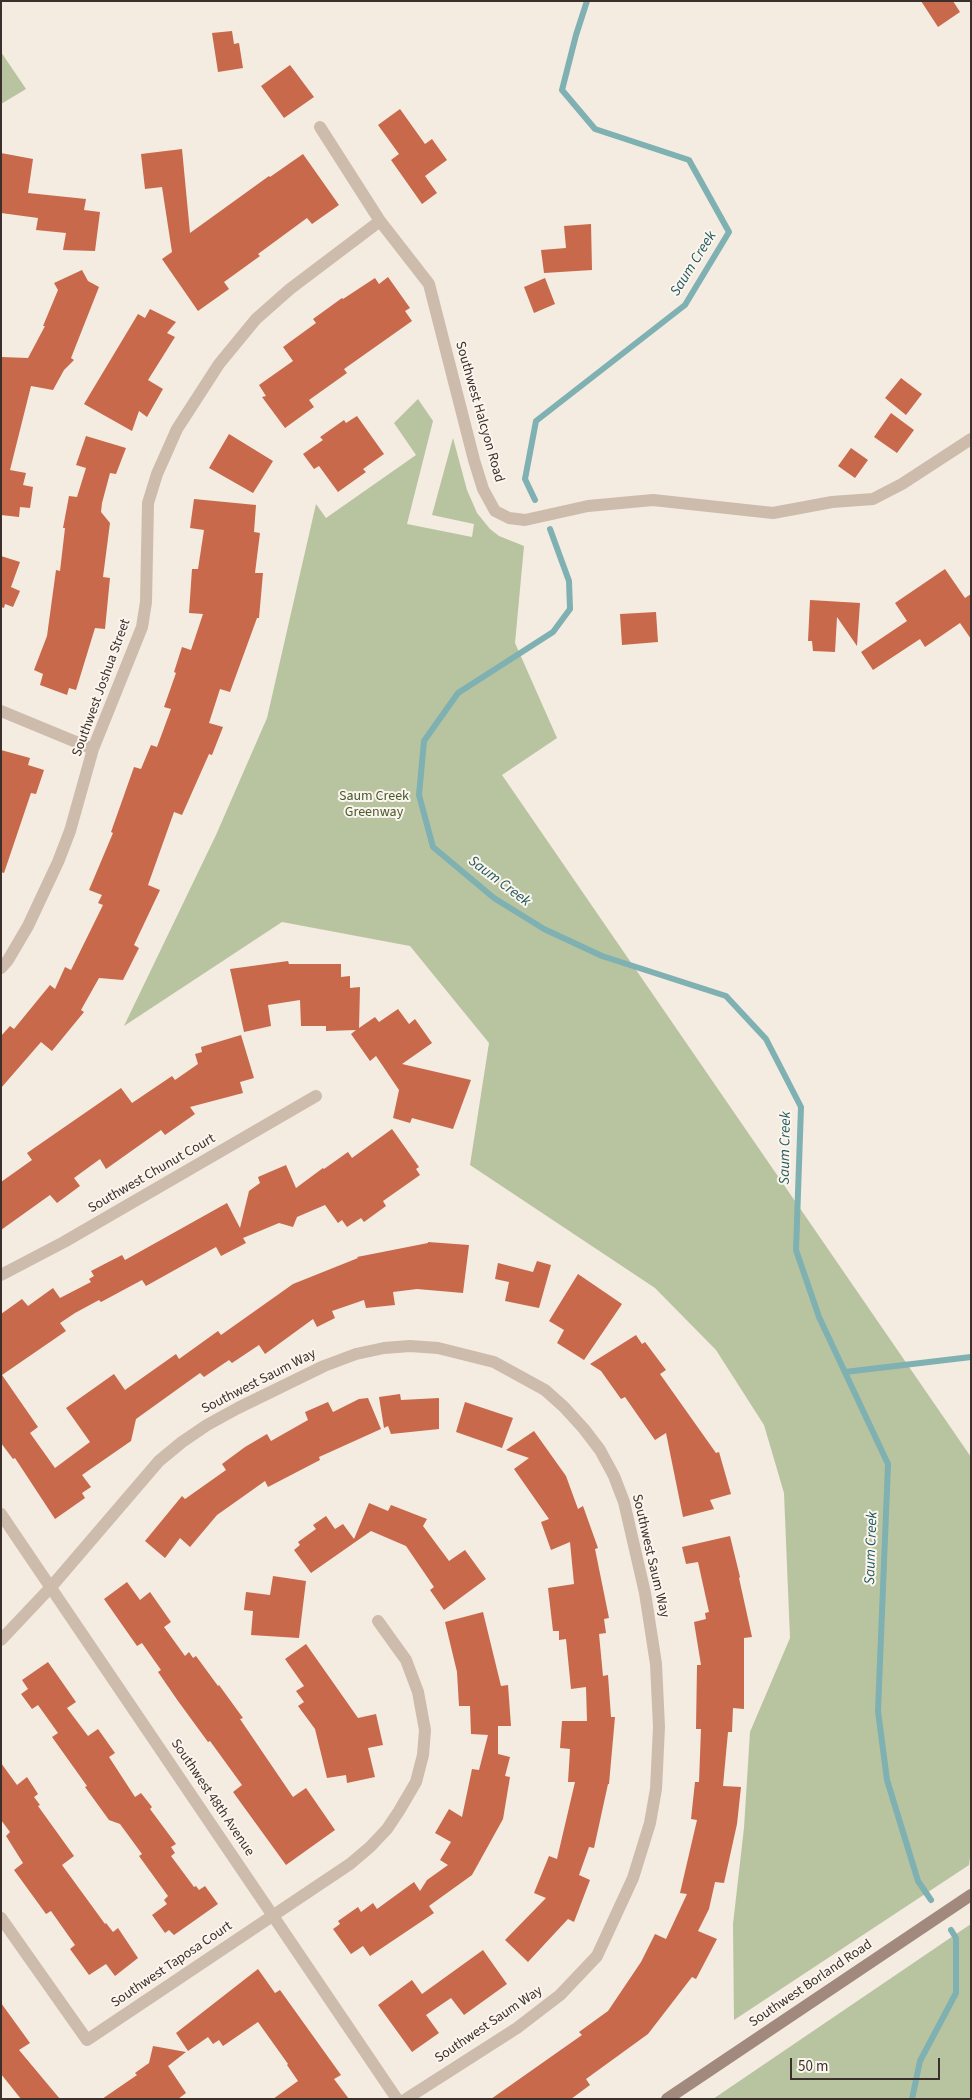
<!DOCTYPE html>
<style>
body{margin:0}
#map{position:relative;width:972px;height:2100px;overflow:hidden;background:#f4ebe1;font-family:"Source Sans 3",sans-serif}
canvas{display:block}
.frame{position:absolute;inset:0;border:2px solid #3b302b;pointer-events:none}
.scale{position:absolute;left:790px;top:2058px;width:150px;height:22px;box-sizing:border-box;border:2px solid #3b302b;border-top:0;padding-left:6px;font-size:15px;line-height:18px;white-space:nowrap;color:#3b302b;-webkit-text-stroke:4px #fbf5ee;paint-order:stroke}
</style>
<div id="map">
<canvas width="972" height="2100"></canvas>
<div class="frame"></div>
<div class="scale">50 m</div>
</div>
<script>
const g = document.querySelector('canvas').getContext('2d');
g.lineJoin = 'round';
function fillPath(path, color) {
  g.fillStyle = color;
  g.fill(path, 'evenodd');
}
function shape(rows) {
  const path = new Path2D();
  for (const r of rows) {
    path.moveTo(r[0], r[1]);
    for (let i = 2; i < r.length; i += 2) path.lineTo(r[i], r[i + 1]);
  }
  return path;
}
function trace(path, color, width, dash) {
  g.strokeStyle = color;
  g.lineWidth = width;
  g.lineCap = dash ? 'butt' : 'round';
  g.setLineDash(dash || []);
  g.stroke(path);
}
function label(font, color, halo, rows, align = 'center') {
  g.font = font + ' "Source Sans 3",sans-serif';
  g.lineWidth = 4;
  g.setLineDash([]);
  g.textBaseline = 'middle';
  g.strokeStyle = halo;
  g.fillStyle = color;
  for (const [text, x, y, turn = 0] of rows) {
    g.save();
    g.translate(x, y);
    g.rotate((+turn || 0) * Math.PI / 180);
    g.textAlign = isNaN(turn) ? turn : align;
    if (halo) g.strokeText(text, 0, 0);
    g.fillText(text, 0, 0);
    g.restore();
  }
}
fillPath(shape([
 [1,52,26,89,1,104],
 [418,399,433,421,407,524,472,537,474,524,432,515,453,438,467,490,477,513,490,529,499,536,524,546,515,643,557,738,502,775,971,1457,971,1850,969,1865,734,2020,733,1924,744,1828,750,1732,790,1638,784,1493,764,1425,716,1350,655,1288,470,1165,489,1043,410,946,282,922,124,1026,216,835,267,718,316,504,326,518,416,455,394,423],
 [971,1924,971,2099,713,2099,959,1932]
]), '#b8c4a0');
trace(shape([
 [535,500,525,479,536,421,685,305,729,232,689,160,595,129,562,90,576,35,587,1],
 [550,529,569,581,570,609,553,632,458,693,424,741,419,795,433,847,494,898,544,929,602,956,726,996,766,1039,801,1107,796,1250,819,1317,888,1464,878,1711,887,1780,918,1881,931,1900],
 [845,1372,971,1357],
 [912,2099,920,2061,956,1993,956,1938,951,1930]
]), '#7fb0b2', 6);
fillPath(shape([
 [921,1,953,1,960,12,938,27],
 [232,31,234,44,239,43,243,68,218,72,212,33],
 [290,65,314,97,284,118,261,86],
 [400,109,425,144,432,139,447,160,425,176,437,193,422,204,391,160,399,154,378,125],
 [182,149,190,233,269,176,270,177,303,154,339,205,312,224,307,218,258,254,260,256,224,282,229,289,198,311,162,259,172,252,162,187,145,189,141,154],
 [1,153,33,159,28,193,86,199,84,210,100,212,95,251,63,250,66,233,36,230,38,218,1,213],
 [591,224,592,270,544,273,541,250,566,248,564,226],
 [82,270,88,281,99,287,71,358,74,360,64,370,53,390,31,386,10,470,26,473,23,485,33,487,30,508,20,507,19,517,1,515,1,357,28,358,45,326,43,326,58,290,54,283],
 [388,277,410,308,405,311,412,321,344,369,347,373,309,400,314,407,285,428,262,397,266,396,259,385,293,361,283,347,316,323,313,319,342,298,343,299,375,278,379,284],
 [545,278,555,304,534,313,524,287],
 [150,309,176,322,167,333,175,337,148,380,163,389,147,417,139,411,132,431,84,404,138,314,145,318],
 [901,378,922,394,906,415,885,398],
 [891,413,914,430,897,453,874,437],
 [357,416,384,454,363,469,366,472,338,492,319,466,314,469,303,454,323,440,320,437,344,420,346,423],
 [229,434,273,461,253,493,209,468],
 [86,436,126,448,116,474,110,473,102,503,101,512,110,523,103,577,110,578,105,629,95,628,76,690,69,688,67,695,40,685,43,674,34,670,47,636,56,570,60,571,65,528,63,528,69,496,77,497,86,468,76,465],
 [851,448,868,460,855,478,838,466],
 [194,499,256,505,254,532,260,533,255,573,263,573,259,618,257,618,230,692,220,689,209,723,223,727,212,755,209,754,182,815,174,812,148,885,160,890,134,945,139,948,123,980,99,978,81,1010,84,1012,52,1051,41,1042,1,1088,1,1036,10,1026,14,1029,50,985,55,989,65,967,71,970,103,905,98,903,102,895,89,890,113,833,111,832,134,767,141,769,151,745,157,747,171,709,164,707,176,673,174,672,182,647,191,650,203,614,189,613,192,569,198,569,204,530,190,528],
 [1,556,20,562,11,587,20,591,13,607,5,604,4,608,1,607],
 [945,569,965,598,971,594,971,639,960,623,925,647,920,639,873,670,861,652,907,621,895,603],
 [810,600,860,603,857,646,837,617,835,652,813,651,812,641,808,641],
 [656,612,658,642,622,645,620,614],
 [1,750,30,758,28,765,44,770,36,794,31,793,4,873,1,872],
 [288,961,289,964,341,964,341,977,350,976,350,988,360,987,359,1028,375,1017,379,1022,398,1009,409,1024,415,1019,432,1043,402,1064,471,1080,453,1129,412,1118,410,1123,393,1118,399,1090,376,1056,370,1061,351,1034,356,1030,326,1031,326,1026,301,1026,300,1000,268,1005,271,1026,244,1032,230,969],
 [241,1035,254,1078,240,1082,243,1093,190,1107,195,1114,165,1135,161,1130,106,1169,100,1159,74,1178,80,1186,57,1203,50,1195,1,1230,1,1182,32,1160,27,1153,121,1088,132,1103,172,1076,175,1080,198,1064,195,1054,202,1052,201,1047],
 [392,1129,419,1167,416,1169,420,1175,383,1201,386,1206,364,1222,361,1218,347,1227,342,1220,338,1223,325,1205,297,1217,293,1227,279,1223,243,1238,246,1243,221,1256,216,1247,146,1286,142,1280,101,1302,99,1300,75,1313,60,1323,66,1331,2,1375,38,1427,30,1433,55,1468,90,1442,66,1408,114,1374,125,1390,176,1354,179,1359,218,1331,221,1335,293,1284,358,1258,357,1257,428,1243,428,1242,469,1245,463,1293,417,1289,393,1292,395,1305,366,1308,364,1300,332,1311,335,1318,317,1327,313,1319,265,1354,259,1345,232,1363,229,1360,204,1377,200,1373,136,1419,131,1441,82,1475,91,1487,82,1493,85,1498,55,1519,15,1458,13,1459,1,1443,1,1314,22,1299,28,1306,53,1288,60,1298,91,1282,89,1279,94,1276,91,1271,122,1255,125,1260,227,1203,240,1228,249,1191,260,1183,258,1177,286,1165,296,1188,323,1168,324,1169,348,1152,352,1158],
 [537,1261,551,1265,539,1308,505,1301,509,1282,495,1279,498,1263,533,1272],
 [578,1274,622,1304,584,1360,557,1343,564,1330,549,1321],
 [636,1335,642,1344,645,1342,666,1370,660,1374,716,1453,719,1452,731,1494,710,1500,714,1509,683,1517,666,1433,655,1440,625,1397,621,1399,601,1371,590,1364],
 [400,1394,401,1400,439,1398,439,1429,391,1434,388,1426,384,1428,379,1397],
 [368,1398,381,1429,319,1457,320,1460,268,1487,265,1481,217,1515,190,1547,180,1538,165,1558,145,1541,182,1496,185,1499,226,1470,222,1464,245,1447,267,1434,271,1441,308,1420,305,1412,328,1402,333,1412,359,1399],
 [465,1402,513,1418,502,1448,456,1432],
 [534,1431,566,1476,578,1509,583,1506,598,1548,595,1549,609,1618,604,1619,606,1633,599,1634,603,1676,608,1675,611,1717,615,1717,609,1784,608,1784,594,1848,589,1847,579,1875,590,1880,574,1922,568,1919,528,1962,505,1940,546,1898,534,1893,549,1856,557,1859,575,1782,568,1782,570,1749,560,1748,562,1721,587,1721,586,1687,571,1689,566,1639,559,1640,559,1631,553,1631,548,1588,574,1584,570,1542,551,1550,541,1522,549,1519,514,1469,529,1458,506,1450],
 [369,1503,388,1511,391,1505,427,1519,423,1526,449,1561,465,1550,486,1579,444,1610,430,1590,434,1587,406,1546,371,1531,311,1573,294,1550,300,1545,298,1542,316,1529,313,1525,326,1516,335,1529,343,1524,354,1539],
 [730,1536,740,1577,739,1578,752,1637,744,1638,744,1709,733,1708,732,1732,728,1732,723,1786,741,1787,737,1824,724,1883,715,1882,709,1909,698,1931,717,1939,696,1979,692,1977,648,2034,586,2079,590,2085,571,2099,491,2099,582,2035,579,2032,608,2011,641,1962,655,1934,666,1939,687,1894,680,1893,697,1820,691,1819,695,1782,699,1782,701,1729,696,1729,697,1665,701,1665,694,1622,706,1619,705,1613,709,1612,698,1562,686,1564,682,1547],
 [273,1576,306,1581,299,1638,251,1635,253,1611,244,1610,246,1592,270,1595],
 [127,1582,140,1600,150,1592,171,1622,164,1627,185,1656,189,1652,193,1658,196,1656,218,1686,219,1685,243,1718,240,1719,293,1797,306,1788,335,1830,286,1865,233,1792,242,1785,210,1741,208,1742,178,1701,158,1672,161,1670,142,1643,137,1646,104,1599],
 [483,1612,501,1686,508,1685,511,1726,498,1726,498,1754,510,1757,505,1776,510,1777,503,1819,472,1875,429,1906,434,1913,370,1956,363,1946,351,1954,333,1929,340,1924,338,1921,358,1907,361,1912,373,1903,377,1909,414,1882,420,1891,427,1880,448,1865,440,1860,451,1842,435,1833,449,1809,462,1817,472,1769,479,1770,488,1735,471,1734,470,1706,459,1706,457,1672,445,1622],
 [306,1644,358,1718,376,1714,383,1745,368,1748,375,1777,347,1783,346,1775,327,1778,315,1729,298,1706,304,1702,296,1691,304,1686,285,1659],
 [48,1662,76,1702,67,1708,88,1736,98,1729,115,1753,109,1757,135,1797,141,1793,152,1807,150,1809,176,1844,171,1847,175,1853,171,1856,194,1887,196,1886,199,1890,205,1886,218,1904,174,1935,169,1930,165,1933,152,1915,167,1904,164,1900,168,1896,139,1856,142,1854,120,1824,109,1820,85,1787,87,1786,52,1737,58,1733,38,1705,32,1709,21,1694,28,1689,22,1680],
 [1,1763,17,1785,27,1777,38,1794,34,1797,40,1805,38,1806,74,1856,62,1865,105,1924,106,1923,113,1932,118,1928,138,1958,115,1976,106,1964,89,1975,70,1949,75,1945,51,1911,46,1914,14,1870,23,1863,6,1836,10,1832,1,1820],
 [483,1950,507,1984,464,2015,451,1998,426,2015,439,2033,412,2052,378,2005,412,1980,422,1994],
 [258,1969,275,1993,280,1990,341,2075,334,2079,349,2099,273,2099,298,2081,287,2065,288,2064,258,2022,223,2046,219,2040,213,2044,208,2037,188,2051,176,2033],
 [1,2003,30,2043,19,2050,60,2099,21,2099,1,2074],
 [153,2046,186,2052,168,2066,186,2093,178,2099,102,2099,137,2075,135,2073,149,2063]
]), '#c8694b');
trace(shape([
 [320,127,380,221,429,284,474,460,483,489,495,511,509,518,525,520,588,506,653,500,773,513,832,502,873,499,902,484,971,439],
 [1,711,93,749],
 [1,968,8,960,28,926,58,862,70,831,93,749,142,627,146,602,148,503,157,474,177,429,219,364,256,319,290,289,380,221],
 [1,1275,64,1242,316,1096],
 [1,1514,397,2099],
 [1,1640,51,1587,159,1461,182,1442,207,1425,238,1408,324,1366,356,1354,384,1348,410,1346,438,1348,494,1362,545,1390,564,1407,584,1429,600,1450,614,1476,624,1502,645,1593,656,1664,659,1727,656,1789,650,1823,633,1878,597,1956,560,1995,517,2028,406,2099],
 [1,1918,87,2040,350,1864,370,1847,387,1829,399,1811,416,1782,423,1755,425,1730,418,1692,406,1660,378,1621]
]), '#cdbbac', 12);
trace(shape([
 [667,2099,971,1895]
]), '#a18a7d', 12);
label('14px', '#3b302b', '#fbf5ee', [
 ["Southwest Halcyon Road",479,412,74],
 ["Southwest Joshua Street",102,688,-70],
 ["Southwest Chunut Court",152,1174,-30],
 ["Southwest Saum Way",259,1382,-27],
 ["Southwest Saum Way",650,1556,77],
 ["Southwest 48th Avenue",212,1798,56],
 ["Southwest Taposa Court",172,1965,-34],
 ["Southwest Borland Road",811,1984,-34],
 ["Southwest Saum Way",489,2025,-34]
]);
label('14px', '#4a5a2e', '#fbf5ee', [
 ["Saum Creek",374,797],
 ["Greenway",374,813]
]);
label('italic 15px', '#1f5a5e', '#fbf5ee', [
 ["Saum Creek",694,264,-58],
 ["Saum Creek",499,882,37],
 ["Saum Creek",786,1148,-89],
 ["Saum Creek",872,1548,-88]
]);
</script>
